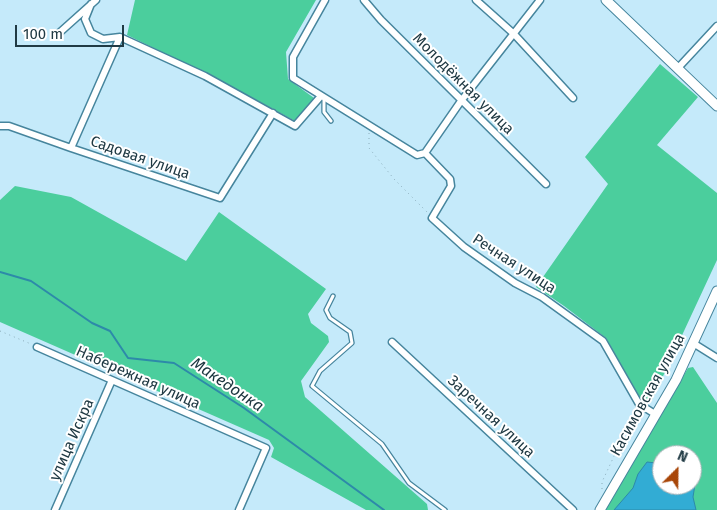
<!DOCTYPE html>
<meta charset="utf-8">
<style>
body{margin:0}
#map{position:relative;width:717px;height:510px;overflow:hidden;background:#c5eafa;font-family:"Fira Sans",sans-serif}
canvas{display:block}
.north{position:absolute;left:652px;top:445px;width:50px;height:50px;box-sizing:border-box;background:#fff;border:1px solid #a6b0b4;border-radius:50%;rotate:23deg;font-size:14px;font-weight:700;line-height:20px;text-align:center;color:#203a44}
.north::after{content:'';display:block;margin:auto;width:18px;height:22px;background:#a84608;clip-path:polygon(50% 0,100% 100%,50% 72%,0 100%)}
.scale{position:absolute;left:15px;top:25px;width:109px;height:22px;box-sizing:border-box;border:2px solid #203a44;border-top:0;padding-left:6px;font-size:15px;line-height:18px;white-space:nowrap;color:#203a44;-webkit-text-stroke:4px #fff;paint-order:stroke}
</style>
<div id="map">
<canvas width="717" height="510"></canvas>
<div class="north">N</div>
<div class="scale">100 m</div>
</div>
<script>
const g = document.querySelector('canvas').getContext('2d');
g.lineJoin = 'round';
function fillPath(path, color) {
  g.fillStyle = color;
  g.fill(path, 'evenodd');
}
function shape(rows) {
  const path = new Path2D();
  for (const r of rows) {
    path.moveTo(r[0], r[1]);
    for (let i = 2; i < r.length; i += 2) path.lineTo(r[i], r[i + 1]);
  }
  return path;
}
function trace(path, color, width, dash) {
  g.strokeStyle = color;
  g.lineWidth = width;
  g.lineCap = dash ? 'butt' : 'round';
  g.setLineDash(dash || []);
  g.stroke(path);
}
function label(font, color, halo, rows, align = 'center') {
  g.font = font + ' "Fira Sans",sans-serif';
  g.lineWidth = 4;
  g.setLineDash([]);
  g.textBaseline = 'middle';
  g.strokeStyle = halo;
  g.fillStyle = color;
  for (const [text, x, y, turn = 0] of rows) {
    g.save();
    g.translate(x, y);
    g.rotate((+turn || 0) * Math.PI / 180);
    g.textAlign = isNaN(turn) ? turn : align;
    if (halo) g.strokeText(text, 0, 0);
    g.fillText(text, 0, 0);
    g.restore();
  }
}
fillPath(shape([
 [135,0,316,0,286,52,288,79,314,98,295,121,227,84,127,35],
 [660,64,698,97,657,145,717,193,717,260,651,402,640,398,606,338,564,306,536,287,608,184,585,157],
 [15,186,71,197,186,261,219,212,326,289,308,314,311,323,328,336,329,342,301,381,305,397,427,504,428,510,366,510,271,457,274,448,269,440,0,322,0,200],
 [693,367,717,403,717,510,604,510,688,368],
 [662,455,692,455,692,485,662,485]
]), '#4bce9d');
const water = shape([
 [662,457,662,485,692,485,692,471,695,472,696,478,693,497,696,510,614,510,633,488,638,474,647,462,656,463,662,457]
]);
fillPath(water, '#32acd4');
trace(water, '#2d8aa9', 1);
trace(shape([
 [0,272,31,281,92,323,110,331,128,358,174,363,244,408,384,510]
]), '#2d8aa9', 2);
const lane = shape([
 [324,97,324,112,331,121],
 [333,296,326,310,330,318,350,332,352,343,320,371,312,386,382,444,409,483,445,510]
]);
const street = shape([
 [325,0,293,57,293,78,417,155,425,153,450,179,451,186,432,218,464,247,515,283,542,297,603,341,639,404,655,414],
 [364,0,381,20,546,184],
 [476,0,514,34,573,98],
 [91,4,85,19,91,33,103,39,120,37,205,76,295,126,321,96],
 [58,34,96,0],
 [120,37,71,148,220,198,273,113],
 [678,68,717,26],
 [0,126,9,126,71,148],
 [425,153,461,101,540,0],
 [392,342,573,510],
 [693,343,717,358],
 [37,347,266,448,239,510],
 [55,510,112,380]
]);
const secondary = shape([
 [606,0,717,106],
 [600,510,676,380,717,291]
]);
trace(lane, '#46859d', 5.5);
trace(street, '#46859d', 9);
trace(secondary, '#46859d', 11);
trace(shape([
 [369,133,369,148,394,179,427,212],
 [0,331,31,344],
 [602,489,602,482,635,411]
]), '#8aabb9', 1, [1, 4]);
trace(lane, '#fff', 3);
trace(street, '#fff', 6);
trace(secondary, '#fff', 9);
label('15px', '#203a44', '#fff', [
 ["Молодёжная улица",463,84,45],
 ["Садовая улица",140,158,19],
 ["Речная улица",514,264,33],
 ["Набережная улица",138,378,24],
 ["Касимовская улица",648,395,-61],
 ["Заречная улица",491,417,43],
 ["улица Искра",72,440,-66]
]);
label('italic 16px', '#1b353e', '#fff', [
 ["Македонка",227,385,34]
]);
</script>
